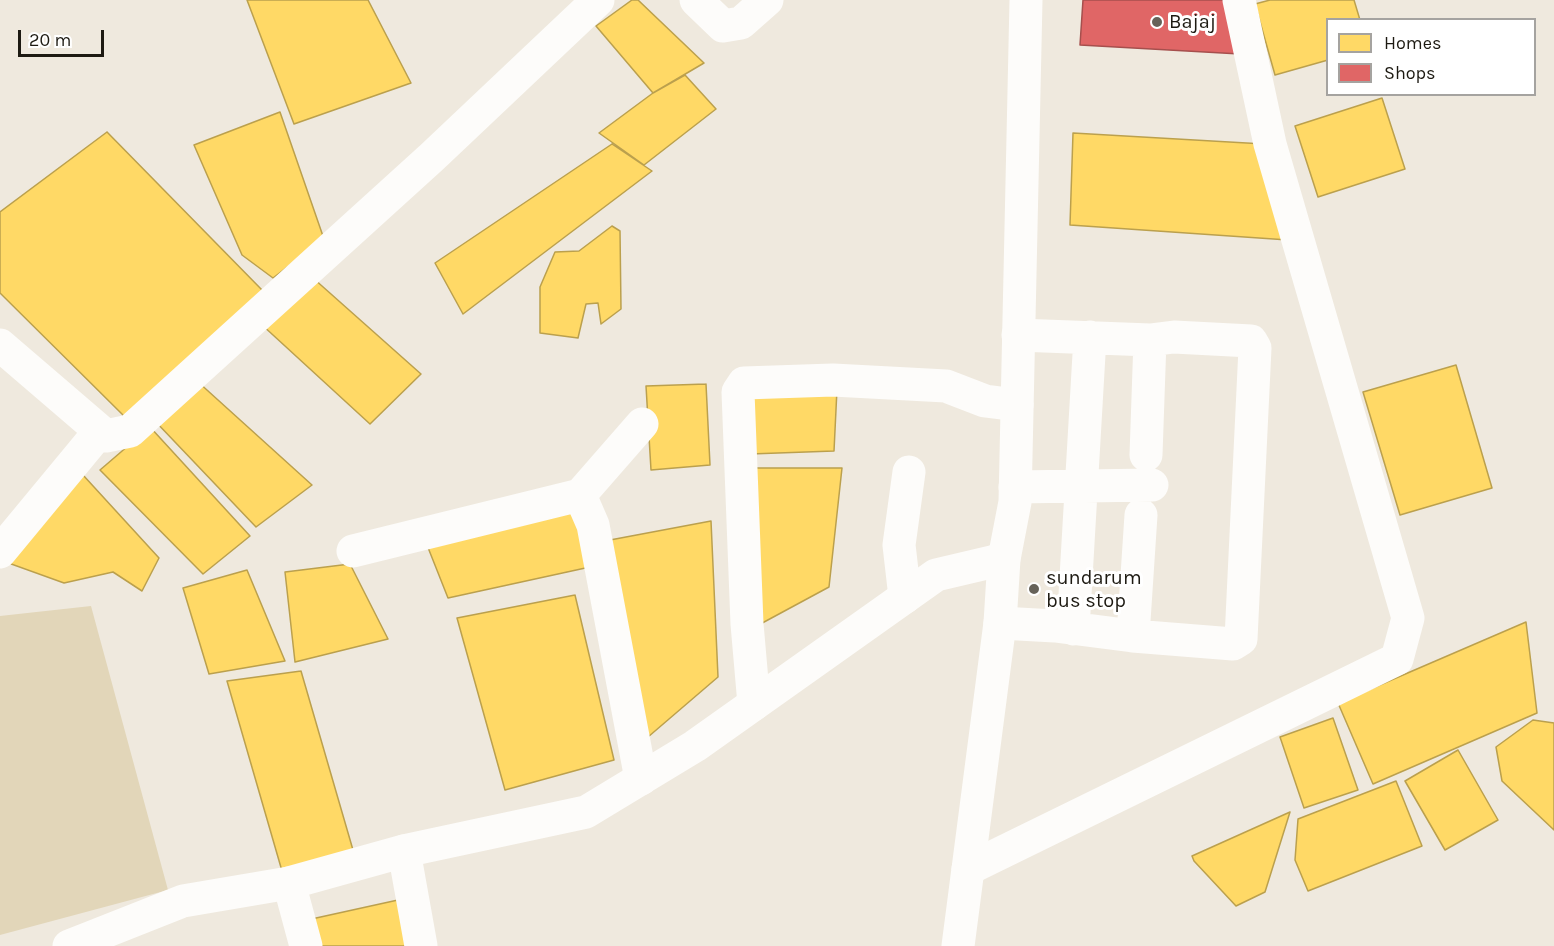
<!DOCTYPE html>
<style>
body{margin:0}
#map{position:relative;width:1554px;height:946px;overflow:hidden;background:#efe9de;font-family:Karla,sans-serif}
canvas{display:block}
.legend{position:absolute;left:1326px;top:18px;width:210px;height:78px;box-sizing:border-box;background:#fff;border:2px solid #a5a3a0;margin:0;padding:8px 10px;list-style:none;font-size:18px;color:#1d1a12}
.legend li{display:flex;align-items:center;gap:12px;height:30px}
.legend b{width:30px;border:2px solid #a5a3a0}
.scale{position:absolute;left:18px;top:30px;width:86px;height:27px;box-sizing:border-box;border:3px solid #1d1a12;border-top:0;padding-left:8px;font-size:18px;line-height:21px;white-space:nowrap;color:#1d1a12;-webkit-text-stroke:4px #fff;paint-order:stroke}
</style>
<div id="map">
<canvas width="1554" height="946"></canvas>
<ul class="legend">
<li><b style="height:16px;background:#ffd966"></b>Homes</li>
<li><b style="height:16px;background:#e06666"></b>Shops</li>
</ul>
<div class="scale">20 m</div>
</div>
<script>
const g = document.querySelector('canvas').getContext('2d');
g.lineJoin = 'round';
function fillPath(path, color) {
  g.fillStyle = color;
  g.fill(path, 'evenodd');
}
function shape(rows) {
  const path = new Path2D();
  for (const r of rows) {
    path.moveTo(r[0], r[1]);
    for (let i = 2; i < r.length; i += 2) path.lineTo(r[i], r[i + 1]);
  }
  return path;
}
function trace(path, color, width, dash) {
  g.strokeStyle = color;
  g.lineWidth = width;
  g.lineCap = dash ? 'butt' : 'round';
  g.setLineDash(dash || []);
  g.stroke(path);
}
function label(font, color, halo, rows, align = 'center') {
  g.font = font + ' Karla,sans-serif';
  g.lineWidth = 6;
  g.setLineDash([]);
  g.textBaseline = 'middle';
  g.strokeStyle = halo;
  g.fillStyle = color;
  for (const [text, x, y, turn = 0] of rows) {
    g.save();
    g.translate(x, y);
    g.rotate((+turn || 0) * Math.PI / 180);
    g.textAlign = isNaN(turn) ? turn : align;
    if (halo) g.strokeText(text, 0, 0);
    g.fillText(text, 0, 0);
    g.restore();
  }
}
fillPath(shape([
 [91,606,168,890,0,935,0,616]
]), '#e2d6b9');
const homes = shape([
 [247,0,368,0,411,83,294,124,247,0],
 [632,0,638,0,704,63,653,93,596,26,632,0],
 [1270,0,1354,0,1360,20,1328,20,1328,60,1275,75,1255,4,1270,0],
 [685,75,716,109,644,165,599,133,653,93,685,75],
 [1382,98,1405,169,1318,197,1295,126,1382,98],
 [280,112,324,239,273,278,242,255,194,145,280,112],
 [107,132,263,291,126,418,0,293,0,212,107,132],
 [1073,133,1264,144,1288,240,1070,225,1073,133],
 [612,144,652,171,463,314,435,263,612,144],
 [612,226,620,231,621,309,601,324,598,303,586,304,578,338,540,333,540,287,555,252,579,251,612,226],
 [313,278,421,374,370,424,261,324,313,278],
 [1456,365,1492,488,1400,515,1363,392,1456,365],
 [197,381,312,485,256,527,154,420,197,381],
 [706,384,710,465,651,470,646,386,706,384],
 [837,389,834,451,750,454,745,392,837,389],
 [150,427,250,536,203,574,100,470,150,427],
 [751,468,842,468,829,587,753,628,751,468],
 [83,475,159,558,142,591,113,572,64,583,0,560,83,475],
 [577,509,590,567,448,598,427,545,577,509],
 [711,521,718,677,641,743,610,540,711,521],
 [350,564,388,639,295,662,285,572,350,564],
 [247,570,285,661,209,674,183,588,247,570],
 [575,595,614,760,505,790,457,618,575,595],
 [1526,622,1537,713,1373,784,1338,703,1526,622],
 [301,671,353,850,282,871,227,681,301,671],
 [1333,718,1358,790,1304,808,1280,737,1333,718],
 [1533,720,1554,723,1554,830,1502,781,1496,747,1533,720],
 [1458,750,1498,820,1445,850,1405,781,1458,750],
 [1396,781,1422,846,1308,891,1295,860,1298,819,1396,781],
 [1290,812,1265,892,1236,906,1194,861,1192,856,1290,812],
 [407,898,415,946,314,946,307,920,407,898]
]);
fillPath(homes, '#ffd966');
trace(homes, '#bba04d', 1.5);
const shops = shape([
 [1083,0,1227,0,1240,54,1080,45,1083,0]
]);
fillPath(shops, '#e06666');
trace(shops, '#a64f4d', 1.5);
trace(shape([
 [696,0,723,26,741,23,767,0],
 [1018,335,1150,340,1146,455],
 [0,345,106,436,130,431,432,157,598,0],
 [1015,487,1152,485],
 [580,495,642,424],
 [353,551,580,495,593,525,641,779],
 [0,552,100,431],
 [905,597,899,545,909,472],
 [1000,623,1055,626,1133,636,1141,515],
 [1073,629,1090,337],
 [1133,636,1233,644,1241,639,1255,348,1251,341,1174,337,1150,340],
 [754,704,747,624,738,392,744,383,833,380,946,386,985,401,1017,405],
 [404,851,421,946],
 [968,869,1397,659,1408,618,1270,144,1239,0],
 [289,883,306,946]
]), '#fdfcfa', 33);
trace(shape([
 [69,946,183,901,289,883,404,851,586,812,695,746,936,575,1004,559]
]), '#fdfcfa', 33);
trace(shape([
 [958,946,1000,623,1004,559,1015,502,1026,0]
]), '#fdfcfa', 33);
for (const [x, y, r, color] of [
 [1157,22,6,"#666259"],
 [1034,589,6,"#666259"]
]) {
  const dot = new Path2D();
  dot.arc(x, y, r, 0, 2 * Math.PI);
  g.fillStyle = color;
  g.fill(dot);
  trace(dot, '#fff', 2);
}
label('20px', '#1d1a12', '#fff', [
 ["Bajaj",1169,22],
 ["sundarum",1046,578],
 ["bus stop",1046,601]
], 'left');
</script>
